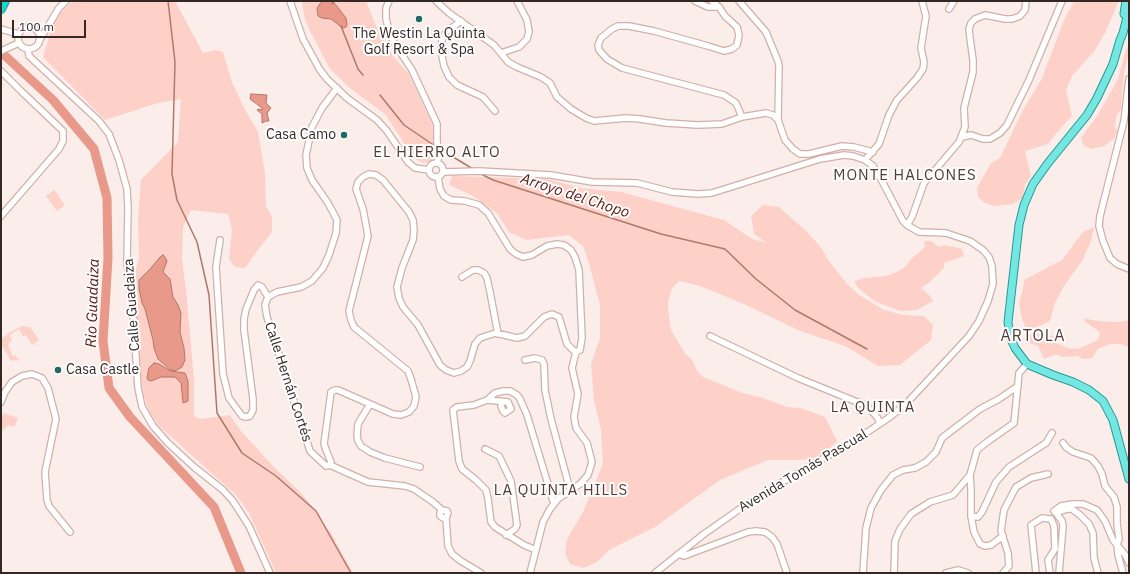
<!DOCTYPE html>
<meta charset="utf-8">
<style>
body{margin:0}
#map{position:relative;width:1130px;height:574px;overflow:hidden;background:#faedea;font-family:"IBM Plex Sans",sans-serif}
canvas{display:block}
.frame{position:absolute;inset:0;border:2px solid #342825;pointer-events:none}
.scale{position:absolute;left:12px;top:20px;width:74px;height:18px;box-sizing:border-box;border:2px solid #342825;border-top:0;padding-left:5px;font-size:12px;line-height:14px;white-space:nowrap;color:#342825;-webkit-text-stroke:3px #fdfdfd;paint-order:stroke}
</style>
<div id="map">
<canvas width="1130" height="574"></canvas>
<div class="frame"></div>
<div class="scale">100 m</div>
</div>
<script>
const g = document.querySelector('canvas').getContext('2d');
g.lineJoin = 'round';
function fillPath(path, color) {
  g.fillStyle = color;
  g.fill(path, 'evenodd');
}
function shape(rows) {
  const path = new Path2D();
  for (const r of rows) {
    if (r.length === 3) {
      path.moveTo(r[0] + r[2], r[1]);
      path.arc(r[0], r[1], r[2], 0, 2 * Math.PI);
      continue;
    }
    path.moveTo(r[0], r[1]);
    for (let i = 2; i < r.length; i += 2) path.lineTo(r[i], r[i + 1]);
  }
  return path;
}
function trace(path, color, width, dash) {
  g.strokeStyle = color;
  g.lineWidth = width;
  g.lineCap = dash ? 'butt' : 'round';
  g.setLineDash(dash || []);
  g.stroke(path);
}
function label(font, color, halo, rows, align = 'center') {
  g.font = font + ' "IBM Plex Sans",sans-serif';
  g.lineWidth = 4;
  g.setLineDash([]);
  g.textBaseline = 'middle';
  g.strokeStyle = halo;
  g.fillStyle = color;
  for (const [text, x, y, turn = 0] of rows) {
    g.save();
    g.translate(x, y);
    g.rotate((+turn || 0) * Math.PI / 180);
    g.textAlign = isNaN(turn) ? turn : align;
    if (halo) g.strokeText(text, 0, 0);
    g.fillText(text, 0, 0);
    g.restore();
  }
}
fillPath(shape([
 [72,1,175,1,203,53,215,50,223,52,232,82,244,108,258,132,265,173,266,206,272,217,272,232,258,250,245,268,235,267,229,259,232,229,228,214,191,210,183,227,182,259,187,299,194,381,194,416,200,419,230,415,240,430,273,466,303,495,331,533,353,573,276,573,249,513,236,495,158,425,149,411,143,395,133,279,139,259,138,220,141,180,178,142,181,99,158,103,105,120,43,57,54,20],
 [302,1,366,1,377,28,393,56,409,74,433,126,434,153,432,161,423,163,411,157,401,138,385,114,351,89,330,69,310,31,304,16],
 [1074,1,1119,1,1105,33,1095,50,1072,76,1066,90,1072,116,1059,130,1048,144,1025,151,1031,176,1025,185,1023,198,1013,204,994,206,983,202,978,197,977,188,991,163,1000,158,1023,110,1042,78,1064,20],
 [1127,46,1129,53,1124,74,1121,109,1116,116,1115,128,1117,130,1114,139,1104,146,1091,149,1084,146,1081,138,1099,113,1118,79],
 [452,176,547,179,581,188,621,192,724,220,752,239,767,243,754,234,751,216,763,205,779,207,806,231,820,246,829,261,847,284,859,295,884,310,903,315,924,316,933,325,931,340,900,365,878,366,845,346,800,331,744,304,700,286,679,281,672,288,668,303,670,325,671,330,684,352,692,360,697,371,703,377,742,393,763,398,787,407,800,408,825,417,837,441,827,451,812,459,794,460,768,460,720,480,655,527,609,550,597,562,583,568,570,564,565,553,567,539,583,512,603,464,601,430,594,400,591,364,600,338,600,305,590,267,583,246,569,235,526,240,509,232,497,213,473,196,449,185],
 [54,190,65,205,57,211,46,196],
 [1094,227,1091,241,1082,261,1064,286,1055,303,1050,321,1035,328,1026,328,1022,319,1019,303,1023,289,1024,280,1062,260,1083,232],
 [924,241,931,241,939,247,945,245,962,249,964,256,944,263,944,268,930,282,921,288,930,296,933,301,917,310,901,311,876,302,858,288,854,281,865,278,886,276,895,273,905,267,911,259,922,250,925,246],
 [1085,318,1092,320,1111,322,1121,322,1129,320,1129,347,1120,344,1110,344,1098,349,1092,358,1083,359,1077,356,1063,357,1056,354,1044,359,1038,346,1030,343,1023,338,1033,333,1059,337,1054,342,1068,348,1078,349,1098,340,1100,332,1085,322],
 [22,326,30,327,39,340,32,345,26,335,23,337,19,329,10,335,12,341,8,344,13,357,15,355,20,361,16,360,11,361,1,344,1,339,10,332],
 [4,413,18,418,15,426,8,426,1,431,1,419]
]), '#fdd1c8');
const water = shape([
 [322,1,331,1,336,5,346,18,347,25,346,27,343,28,331,19,322,18,318,16,317,8,322,1],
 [251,94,267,95,266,103,271,108,267,113,269,121,266,121,262,123,262,114,257,110,258,109,262,110,262,108,250,99,251,94],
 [163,255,165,257,167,261,163,272,170,279,173,297,178,305,181,313,180,332,184,348,185,360,182,367,175,371,171,370,158,359,154,348,153,340,145,309,142,303,139,289,139,280,151,268,160,257,163,255],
 [154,363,159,364,171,371,185,373,188,381,188,401,183,403,181,383,175,377,161,377,151,381,148,380,147,378,149,368,154,363]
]);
fillPath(water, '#e89989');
trace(water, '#b2776b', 1);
trace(shape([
 [168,1,175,62,172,174,177,200,197,242,209,295,217,413,242,453,276,476,316,511,351,573],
 [332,4,335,1],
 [341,26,358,69,363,75],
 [380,95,404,125,435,146],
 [440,149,473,169],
 [481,174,493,180,661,234,725,249,756,279,795,310,867,349]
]), '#b2776b', 1.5);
trace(shape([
 [1,52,53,100,94,149,107,198,108,258,103,341,109,388,130,417,214,507,241,573]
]), '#e89989', 9);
const minor = shape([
 [290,1,303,39,320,70,327,79,347,98,377,120,387,131,408,162,415,168,429,170],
 [389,1,386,8,386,19,389,30,393,41,412,70,437,124,437,142,439,156,437,163],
 [436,1,449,13,494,45,508,62,517,67,541,77,550,83,557,97,571,109,586,118,594,121,626,118,640,119,666,123,698,125,722,124,742,117,766,113,773,115,778,120,785,140,793,149,800,154,809,154,842,146,854,147,873,152],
 [695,1,708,7,719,7],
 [712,1,719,7,725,16,737,27,739,35,737,45,732,49,724,51,708,46,654,31,629,26,618,26,612,29,601,38,598,45,599,50,607,59,622,68,724,95,736,103,742,117],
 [739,1,766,32,778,61,779,66,778,120],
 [949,9,954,1],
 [461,21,446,32,442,40,441,51,444,66,449,77,457,85,483,97,495,111],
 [29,38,11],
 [1,29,18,34],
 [39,41,59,8,66,1],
 [28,49,29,56,99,121,109,134,119,160,127,189,128,208,127,262,133,312,138,388,142,407,153,426,168,443,194,467,223,490,233,501,249,526,270,573],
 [1,51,19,43],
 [501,53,519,47,527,39,529,32,527,20,517,1],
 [1,71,19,89],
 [1129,79,1124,121,1100,216,1099,226,1103,241,1110,258,1117,264,1129,269],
 [337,88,322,108,312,127,306,155,307,168,312,180,328,203,337,220,336,233,329,255,323,268,312,281,301,287,277,292,268,297,265,305,267,317,310,451,326,466,330,465,331,462,326,450,324,444,331,392,335,390,338,390,393,414,401,415,409,412,414,406,416,397,411,379,408,371,354,327,351,320,349,311,368,236,363,209,356,189,358,182,363,177,369,174,376,175,383,180,409,212,413,220,414,230,413,240,402,268,397,287,399,298,403,307,418,325,440,365,446,370,454,373,461,371,467,367,470,361,475,344,480,338,496,333,517,338,525,336,544,317,552,314,559,317,567,344,574,351,576,352,580,350,582,338,579,270,575,257,571,250,564,245,557,244,547,246,532,255,523,257,516,254,510,249,488,213,479,205,465,201,451,200,444,196,440,189,438,177],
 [962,137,971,135,983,139,990,139,1000,133,1007,125,1029,80,1062,1],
 [865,160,879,144,889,115,897,100,917,78,923,69,924,62,921,48,926,16,922,1],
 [436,170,7],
 [443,172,479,171,551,175,592,182,637,183,672,192,698,194,712,193,820,159,844,155,853,156,865,160,873,166,882,181,903,221,907,225,919,232,946,233,970,241,983,250,989,257,992,266,993,284,988,301,979,321,969,336,905,405,887,419,854,441,784,481,744,506,704,534,655,573],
 [1,216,59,149,63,141,63,131,21,91],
 [907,225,912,217,924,183,959,142,965,127,964,108,973,72,973,60,970,38,969,29,971,23,975,19,985,15,1005,19,1012,19,1020,16,1025,10,1026,1],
 [220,240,216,267,223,374,229,398,242,416,246,417,250,416,253,410,253,399,244,330,244,319,246,309,254,290,258,285,262,287,268,297],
 [462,277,473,270,478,270,484,273,487,278,490,292,498,334],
 [710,336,798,378,867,406,877,417,880,423],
 [525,360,535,358,542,360,544,364,545,390,551,419,570,490],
 [487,400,495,393,503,391,510,391,517,395,520,399,527,415,554,504],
 [1,402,5,392,12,382,22,376,32,374,42,378,48,388,56,419,45,472,47,500,49,506,70,532],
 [370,404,358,424,357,435,358,441,361,446,370,452,385,458,420,467],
 [501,406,503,411,505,413,511,409,508,402,487,400,474,405,457,407,453,410,459,461,462,469,476,480,486,490,488,499,491,522,495,527,524,545,536,550],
 [1063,443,1067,448,1073,452,1091,458,1098,466,1102,474,1105,486,1114,497,1117,507,1117,523,1119,539,1117,545,1118,555,1123,573],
 [485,449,499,456,511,481,517,525,515,529,506,535],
 [330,465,368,482,405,486,414,489,433,502,442,510,447,511,448,513,446,518,443,518,440,516,440,513,442,510],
 [970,475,971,489,971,516,978,517,982,512,996,482,1009,467,1046,443,1052,433],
 [1056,513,1067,509,1072,509,1080,515,1089,524,1093,533,1094,558,1098,573],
 [971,516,974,532,980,544,985,546,991,545,1003,536],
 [446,518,448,546,452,554,461,561,481,573],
 [678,554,684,556,748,532,756,531,765,532,772,537,777,544,787,573],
 [530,573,543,522,550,509,558,499,580,484,588,475,592,462,587,443,576,428,574,417,578,394,572,368,576,352],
 [863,573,866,528,871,508,881,490,893,475,903,470,915,468,926,462,936,452,942,438,980,409,999,399,1018,386],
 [894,573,895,541,900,529,911,514,930,502,953,495,970,475,977,450,987,442,1014,423,1019,373,1027,364],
 [946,573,958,570,968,573],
 [1003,573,1009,566,1008,553,1001,531,1004,510,1016,487,1031,478,1048,474],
 [1036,573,1031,525,1042,518,1051,519,1054,526,1055,549,1048,560,1050,573],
 [1059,573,1063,526,1062,521,1056,513,1054,511,1061,506,1072,504,1083,504,1097,510,1105,521,1113,540,1126,556,1129,563]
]);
const major = shape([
 [1129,9,1123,33,1120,40,1113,64,1097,98,1087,115,1048,163,1033,184,1024,205,1019,225,1008,322,1010,337,1015,348,1027,364,1053,375,1073,382,1089,390,1103,401,1113,420,1129,479],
 [1124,14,1126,1]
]);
const highway = shape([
 [1,9,5,1]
]);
trace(minor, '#d0b0a9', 8);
trace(major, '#229a94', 9);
trace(highway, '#229a94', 10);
trace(minor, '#fff', 5.5);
trace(major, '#74e7e3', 7);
trace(highway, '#18d7d0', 8);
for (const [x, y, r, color] of [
 [419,19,4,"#1e6a66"],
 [344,135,4,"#1e6a66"],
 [58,370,4,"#1e6a66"]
]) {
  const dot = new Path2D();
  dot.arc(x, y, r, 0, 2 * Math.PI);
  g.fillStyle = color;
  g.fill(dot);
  trace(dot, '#fdfdfd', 1.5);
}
label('14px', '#342825', '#fdfdfd', [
 ["The Westin La Quinta",419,34],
 ["Golf Resort & Spa",419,50],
 ["Casa Camo",336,135,"right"],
 ["Casa Castle",66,370,"left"]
]);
label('14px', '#342825', '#fdfdfd', [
 ["Calle Guadaiza",132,305,-94],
 ["Calle Hernán Cortés",288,382,72],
 ["Avenida Tomás Pascual",803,471,-31]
]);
g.letterSpacing = '1px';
label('15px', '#553b35', '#fdfdfd', [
 ["EL HIERRO ALTO",437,153],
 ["MONTE HALCONES",905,176],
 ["LA QUINTA",873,408],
 ["LA QUINTA HILLS",561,491]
]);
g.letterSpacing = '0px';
label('italic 15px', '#5b150a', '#fdfdfd', [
 ["Arroyo del Chopo",575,196,18],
 ["Rio Guadaiza",93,303,-88]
]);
g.letterSpacing = '1px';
label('16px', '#553b35', '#fdfdfd', [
 ["ARTOLA",1033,336]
]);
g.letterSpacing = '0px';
</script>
